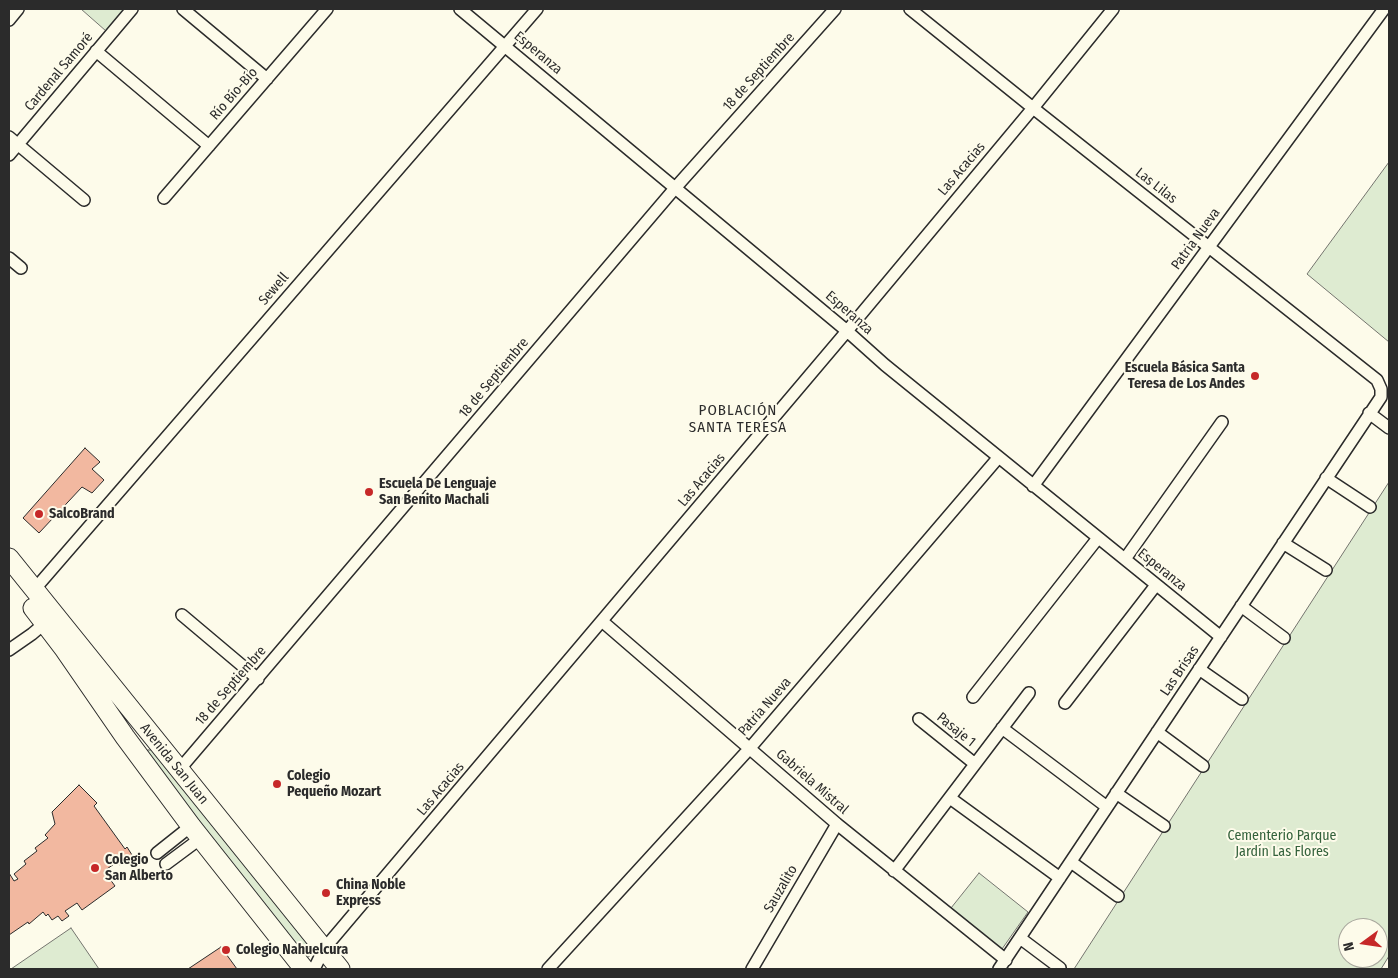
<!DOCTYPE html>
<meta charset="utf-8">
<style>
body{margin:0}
#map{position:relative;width:1398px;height:978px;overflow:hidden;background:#fdfbea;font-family:"Fira Sans Condensed",sans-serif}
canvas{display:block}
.frame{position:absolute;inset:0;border:10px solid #2b2b2b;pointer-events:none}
.north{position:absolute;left:1338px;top:918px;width:50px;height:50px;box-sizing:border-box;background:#fdfbea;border:1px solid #a9a89e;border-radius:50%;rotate:256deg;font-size:14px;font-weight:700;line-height:20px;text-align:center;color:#2b2b2b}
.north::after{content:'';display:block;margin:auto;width:18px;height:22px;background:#c62828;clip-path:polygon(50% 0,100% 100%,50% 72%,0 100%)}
</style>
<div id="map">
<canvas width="1398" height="978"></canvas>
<div class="frame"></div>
<div class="north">N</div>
</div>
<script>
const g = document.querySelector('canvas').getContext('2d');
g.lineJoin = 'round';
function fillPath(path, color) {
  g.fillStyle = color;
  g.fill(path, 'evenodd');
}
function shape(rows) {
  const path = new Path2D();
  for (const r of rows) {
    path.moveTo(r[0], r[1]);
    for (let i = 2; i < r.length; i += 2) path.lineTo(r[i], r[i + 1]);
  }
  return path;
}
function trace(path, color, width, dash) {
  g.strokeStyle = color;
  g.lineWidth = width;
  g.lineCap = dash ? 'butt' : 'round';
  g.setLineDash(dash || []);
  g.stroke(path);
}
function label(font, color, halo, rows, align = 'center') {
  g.font = font + ' "Fira Sans Condensed",sans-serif';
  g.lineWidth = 4;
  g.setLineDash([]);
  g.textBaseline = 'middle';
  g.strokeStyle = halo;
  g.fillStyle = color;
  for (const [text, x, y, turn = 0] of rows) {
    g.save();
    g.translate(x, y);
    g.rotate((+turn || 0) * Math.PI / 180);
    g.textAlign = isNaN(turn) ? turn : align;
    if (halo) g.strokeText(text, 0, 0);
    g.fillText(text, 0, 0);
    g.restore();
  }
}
const green = shape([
 [81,9,125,9,106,31,81,9],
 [1389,162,1389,342,1307,274,1389,162],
 [1389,482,1389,956,1381,969,1074,969,1389,482],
 [1348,928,1378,928,1378,958,1348,958,1348,928],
 [148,750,153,750,314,952,306,959,145,752,148,750],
 [979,873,1028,912,1002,949,951,908,979,873],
 [71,928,99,969,11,969,71,928]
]);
fillPath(green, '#deebd1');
trace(green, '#74746e', 1);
const building = shape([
 [85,448,100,462,92,469,104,480,92,493,82,487,39,533,23,518,85,448],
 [79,785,97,803,94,806,125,849,127,847,132,855,119,865,117,862,104,871,115,886,82,910,77,903,65,911,69,916,62,921,58,916,52,920,48,914,46,916,43,912,29,924,28,922,9,935,9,873,14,881,18,879,14,874,26,864,24,861,37,851,35,848,48,838,45,835,55,824,52,812,79,785],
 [221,947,237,969,188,969,221,947]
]);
fillPath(building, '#f2b8a0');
trace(building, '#2b2b2b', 1);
const street = shape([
 [183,9,267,79],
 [460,9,847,331,885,365,1221,637],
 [910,9,1033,108,1377,380,1381,389,1381,397,999,969],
 [9,20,18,9],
 [96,51,209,146],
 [9,137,84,200],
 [9,155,132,9],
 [164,198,327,9],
 [9,258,21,268],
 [1369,413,1389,428],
 [1326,478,1370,507],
 [1033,486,1384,9],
 [1283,543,1326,570],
 [1125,559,1222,422],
 [34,590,537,9],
 [1241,606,1284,638],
 [182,615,258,679],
 [603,622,837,824,1006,960],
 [9,650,32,634,45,623],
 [1199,669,1242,699],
 [973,697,1098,538],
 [1065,703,1156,585],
 [919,719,975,764],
 [1002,728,1107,807],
 [1157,732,1203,766],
 [179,770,676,187,835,9],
 [1116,793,1164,826],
 [950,798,1060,878],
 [157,853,191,826],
 [1071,862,1118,896],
 [166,864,201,838],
 [894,871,1029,693],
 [1020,938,1060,968],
 [314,969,324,949,847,331,1033,108,1113,9],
 [548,969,750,748,998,458],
 [752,969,837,824]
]);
const primary = shape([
 [9,558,340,969],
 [33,608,65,650,125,737,191,826,304,969]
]);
trace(street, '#2b2b2b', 14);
trace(primary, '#2b2b2b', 21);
trace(street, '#fdfbea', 11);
trace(primary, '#fdfbea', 19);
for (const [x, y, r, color] of [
 [1255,376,5,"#c62828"],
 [369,492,5,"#c62828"],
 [39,514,5,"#c62828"],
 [277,784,5,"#c62828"],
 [95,868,5,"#c62828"],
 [326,893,5,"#c62828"],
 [226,950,5,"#c62828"]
]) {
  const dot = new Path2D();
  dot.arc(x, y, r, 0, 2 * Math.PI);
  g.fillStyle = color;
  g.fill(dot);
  trace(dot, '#fdfbea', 2);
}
label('14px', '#2b2b2b', '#fdfbea', [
 ["Esperanza",538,53,40],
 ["Cardenal Samoré",59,72,-50],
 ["18 de Septiembre",759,72,-48],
 ["Río Bío-Bío",234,94,-49],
 ["Las Acacias",962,169,-50],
 ["Las Lilas",1156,186,38],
 ["Patria Nueva",1196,239,-54],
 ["Sewell",274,289,-49],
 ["Esperanza",849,313,41],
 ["18 de Septiembre",494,378,-50],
 ["Las Acacias",702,480,-50],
 ["Esperanza",1162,570,39],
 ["Las Brisas",1180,671,-56],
 ["18 de Septiembre",231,686,-49],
 ["Patria Nueva",765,707,-49],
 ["Pasaje 1",956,730,39],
 ["Avenida San Juan",174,764,51],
 ["Gabriela Mistral",812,782,41],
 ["Las Acacias",441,789,-50],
 ["Sauzalito",781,889,-60]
]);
label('bold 14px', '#2b2b2b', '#fdfbea', [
 ["Escuela Básica Santa",1245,368,"right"],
 ["Teresa de Los Andes",1245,384,"right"],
 ["Escuela De Lenguaje",379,484],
 ["San Benito Machali",379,500],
 ["SalcoBrand",49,514],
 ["Colegio",287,776],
 ["Pequeño Mozart",287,792],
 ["Colegio",105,860],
 ["San Alberto",105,876],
 ["China Noble",336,885],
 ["Express",336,901],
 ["Colegio Nahuelcura",236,950]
], 'left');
label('14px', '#34623c', '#fdfbea', [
 ["Cementerio Parque",1282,836],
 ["Jardín Las Flores",1282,852]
]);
g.letterSpacing = '1px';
label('15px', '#2b2b2b', '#fdfbea', [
 ["POBLACIÓN",738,411],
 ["SANTA TERESA",738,428]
]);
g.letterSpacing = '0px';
</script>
